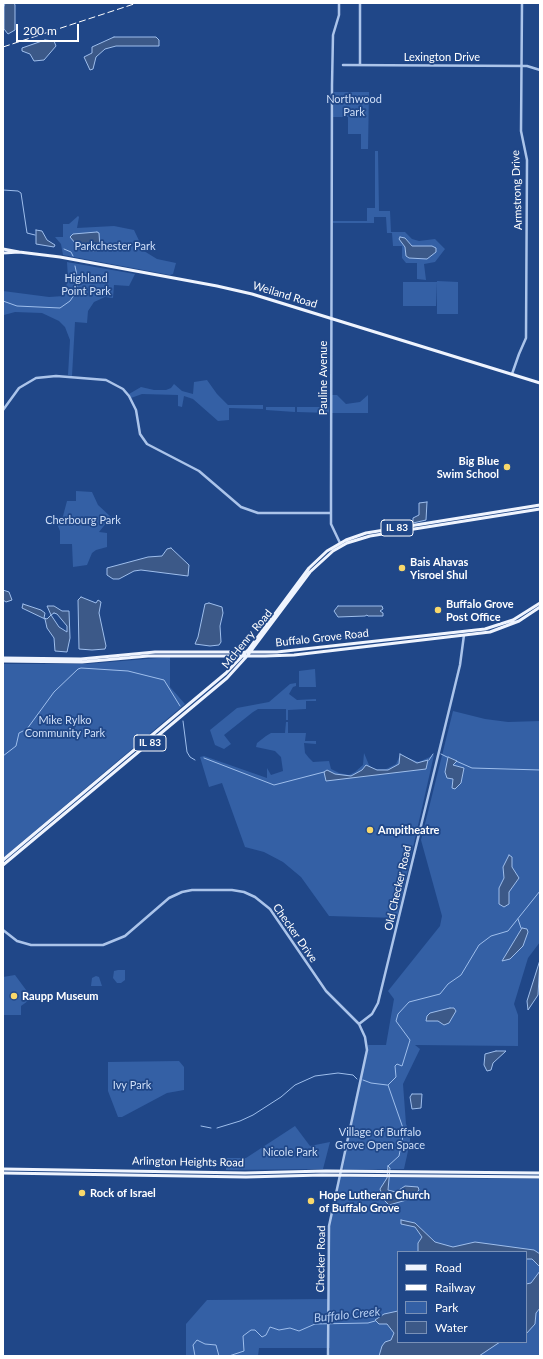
<!DOCTYPE html>
<style>
body{margin:0}
#map{position:relative;width:543px;height:1359px;overflow:hidden;background:#204788;font-family:Lato,sans-serif}
canvas{display:block}
.frame{position:absolute;inset:0;border:4px solid #fff;pointer-events:none}
.legend{position:absolute;left:397px;top:1251px;width:130px;height:92px;box-sizing:border-box;background:#204788;border:1px solid #7991b8;margin:0;padding:5px 7px;list-style:none;font-size:12px;color:#fff}
.legend li{display:flex;align-items:center;gap:8px;height:20px}
.legend b{width:20px;border:1px solid #7991b8}
.scale{position:absolute;left:16px;top:24px;width:63px;height:18px;box-sizing:border-box;border:2px solid #fff;border-top:0;padding-left:5px;font-size:12px;line-height:14px;white-space:nowrap;color:#fff;-webkit-text-stroke:3px #204788;paint-order:stroke}
</style>
<div id="map">
<canvas width="543" height="1359"></canvas>
<div class="frame"></div>
<ul class="legend">
<li><b style="height:5px;background:#eff4fe"></b>Road</li>
<li><b style="height:5px;background:#fff"></b>Railway</li>
<li><b style="height:11px;background:#3460a5"></b>Park</li>
<li><b style="height:11px;background:#3c5988"></b>Water</li>
</ul>
<div class="scale">200 m</div>
</div>
<script>
const g = document.querySelector('canvas').getContext('2d');
g.lineJoin = 'round';
function fillPath(path, color) {
  g.fillStyle = color;
  g.fill(path, 'evenodd');
}
function shape(rows) {
  const path = new Path2D();
  for (const r of rows) {
    path.moveTo(r[0], r[1]);
    for (let i = 2; i < r.length; i += 2) path.lineTo(r[i], r[i + 1]);
  }
  return path;
}
function trace(path, color, width, dash) {
  g.strokeStyle = color;
  g.lineWidth = width;
  g.lineCap = dash ? 'butt' : 'round';
  g.setLineDash(dash || []);
  g.stroke(path);
}
function label(font, color, halo, rows, align = 'center') {
  g.font = font + ' Lato,sans-serif';
  g.lineWidth = 3.5;
  g.setLineDash([]);
  g.textBaseline = 'middle';
  g.strokeStyle = halo;
  g.fillStyle = color;
  for (const [text, x, y, turn = 0] of rows) {
    g.save();
    g.translate(x, y);
    g.rotate((+turn || 0) * Math.PI / 180);
    g.textAlign = isNaN(turn) ? turn : align;
    if (halo) g.strokeText(text, 0, 0);
    g.fillText(text, 0, 0);
    g.restore();
  }
}
fillPath(shape([
 [334,92,369,92,368,149,361,149,361,134,348,134,348,117,333,117],
 [375,151,378,151,379,211,390,211,391,232,405,232,412,239,419,241,435,239,445,249,435,262,424,264,426,280,417,279,417,263,406,263,402,258,402,246,393,246,392,233,387,233,386,217,374,217,374,223,333,223,333,221,367,221,367,208,375,208],
 [78,216,79,217,77,228,114,226,134,230,144,251,157,259,176,263,173,274,170,275,63,255,61,244,55,237,63,237,63,224,69,224],
 [67,262,135,274,129,286,114,285,113,298,105,297,94,302,88,311,87,323,75,322,72,376,68,375,70,340,65,327,59,321,42,313,15,312,4,315,3,313,3,291,49,297,64,296,68,278],
 [437,281,458,282,458,314,437,314],
 [403,282,437,282,436,306,403,306],
 [207,380,217,394,228,405,263,405,263,409,229,408,229,420,218,421,193,399,184,396,182,407,178,406,178,395,142,394,131,398,129,394,141,387,154,390,166,390,171,388,174,384,182,391,193,394,194,382],
 [332,395,337,395,346,404,360,402,368,395,368,413,332,413],
 [266,407,295,407,295,412,266,410],
 [297,407,329,407,329,413,297,412],
 [76,491,92,492,98,505,111,517,99,532,107,533,107,547,96,550,92,553,87,565,73,567,72,544,60,544,60,531,57,524,63,516,67,501,76,501],
 [170,657,170,687,185,704,3,858,3,664,86,664],
 [315,669,316,687,299,687,299,671],
 [296,683,296,686,293,687,289,694,297,700,316,699,316,701,306,701,306,709,288,710,288,720,286,720,286,709,258,709,253,712,224,735,231,744,224,749,215,745,210,730,237,708,269,702,290,684],
 [453,711,485,719,508,722,540,721,540,942,528,958,514,1004,518,1015,518,1046,415,1045,420,1049,403,1084,406,1124,410,1133,410,1142,404,1169,344,1170,343,1168,368,1045,386,1045,394,999,388,991,440,926,442,916,421,840],
 [286,722,288,722,288,733,306,733,305,741,316,741,316,744,304,743,305,753,309,758,313,762,329,761,331,769,339,773,349,775,355,772,363,765,364,753,369,765,373,769,386,769,396,764,400,755,419,762,434,755,397,918,329,916,301,877,283,862,264,852,245,847,222,783,209,787,200,757,204,756,267,778,267,768,271,775,283,771,281,757,275,751,256,747,257,743,266,736,271,733,285,733],
 [118,970,125,970,125,980,121,983,117,983,113,978,114,971],
 [15,975,32,998,21,1006,21,1015,3,1015,3,977],
 [96,976,99,977,102,986,91,986,92,978],
 [179,1061,184,1067,184,1090,167,1093,122,1117,118,1117,108,1091,108,1062],
 [295,1126,310,1146,330,1142,323,1169,226,1170,226,1158,246,1158],
 [340,1177,540,1179,540,1356,329,1356,330,1348,259,1348,258,1356,186,1356,186,1324,207,1300,329,1299,330,1222],
 [398,1252,526,1252,526,1342,398,1342]
]), '#3460a5');
const water = shape([
 [5,3,14,3,15,5,15,30,8,34,4,29,4,7,5,3],
 [114,37,156,37,159,40,159,46,116,46,105,49,96,57,93,69,90,70,84,57,92,53,92,47,114,37],
 [45,40,54,41,56,46,44,60,34,61,30,54,22,51,22,48,45,40],
 [36,230,42,231,47,240,55,245,54,247,36,244,36,230],
 [97,232,99,233,100,248,97,251,81,250,70,237,73,234,97,232],
 [400,237,405,238,412,246,432,246,436,248,436,252,427,259,409,258,406,256,405,247,399,239,400,237],
 [427,502,426,520,413,523,413,518,419,515,419,503,427,502],
 [171,548,189,565,188,576,141,570,134,571,119,579,113,579,107,575,107,568,148,557,162,556,167,549,171,548],
 [3,590,9,592,12,600,6,602,3,600,3,590],
 [81,597,96,603,98,600,101,602,99,613,106,646,105,649,92,650,79,649,78,600,81,597],
 [209,603,222,607,223,613,220,626,221,642,219,645,210,646,195,644,198,637,205,604,209,603],
 [23,604,41,610,45,613,44,618,47,619,51,615,47,606,54,606,62,611,69,611,70,638,67,652,55,651,54,638,47,628,45,619,22,608,23,604],
 [54,613,57,614,67,626,67,632,59,627,51,615,54,613],
 [338,606,382,606,383,609,380,611,383,613,383,616,368,616,367,615,365,616,338,617,334,611,338,606],
 [400,754,417,763,428,760,426,769,326,781,324,772,327,770,335,774,351,776,362,770,366,765,377,770,388,770,399,764,400,754],
 [448,757,457,761,453,765,464,768,461,783,455,789,452,788,453,779,447,778,445,772,448,757],
 [509,855,512,857,512,867,519,878,509,892,509,904,504,907,499,904,499,888,504,878,503,867,509,855],
 [522,928,527,929,528,932,523,946,510,959,502,961,522,928],
 [540,960,538,995,528,1010,527,1001,540,960],
 [450,1008,454,1008,456,1011,449,1023,444,1025,438,1021,426,1021,427,1016,430,1013,450,1008],
 [496,1051,506,1051,493,1063,491,1070,487,1071,484,1065,485,1054,496,1051],
 [412,1094,422,1094,421,1108,412,1109,410,1097,412,1094],
 [388,1166,390,1168,388,1190,396,1192,405,1186,418,1187,419,1190,410,1199,389,1205,383,1199,380,1189,387,1178,388,1166],
 [401,1220,415,1223,435,1242,453,1247,475,1242,534,1250,540,1254,540,1267,532,1259,526,1259,526,1252,418,1252,418,1243,422,1237,415,1227,401,1224,401,1220],
 [540,1271,540,1308,536,1313,535,1324,526,1334,526,1284,531,1283,540,1271],
 [398,1311,398,1342,500,1342,479,1356,379,1356,382,1346,385,1342,391,1340,394,1333,387,1324,379,1324,375,1320,384,1314,398,1311]
]);
fillPath(water, '#3c5988');
trace(water, '#9ebeec', 1);
trace(shape([
 [3,190,18,191,21,193,27,233,35,235],
 [64,249,71,252,73,256],
 [3,301,17,306,60,308,70,301,76,292,78,280,75,266],
 [183,721,187,752,190,757,195,760],
 [27,729,54,692,78,669,81,668,128,671,164,680,180,706],
 [441,754,447,757],
 [3,756,16,746,19,733,23,731],
 [204,758,274,785,324,772],
 [429,760,433,754],
 [456,761,472,768,540,770],
 [518,919,521,928],
 [363,1080,371,1083,387,1085],
 [388,1085,396,1077,395,1066,397,1064,402,1066,410,1040,396,1021,398,1014,409,1002,440,994,448,984,461,975,479,945,491,936,508,931,540,891],
 [388,1085,404,1131,399,1156,388,1166],
 [201,1126,211,1128],
 [217,1128,240,1121,253,1115,281,1097,295,1085,315,1076,338,1073,353,1075,357,1079],
 [195,1356,193,1345,197,1340,205,1344,216,1345,219,1356],
 [229,1356,244,1351,243,1336,251,1330,255,1330,262,1337,266,1335,270,1327,279,1330,290,1328,299,1331,315,1324,368,1323,375,1321]
]), '#9ebeec', 1);
trace(shape([
 [339,3,339,15,333,35,332,85,331,486,331,524,340,543],
 [343,65,527,66,540,70],
 [360,65,360,3],
 [512,374,519,354,526,338,527,160,521,131,522,3],
 [3,410,19,388,36,378,56,376,106,380,123,389,129,396,136,410,140,434,147,444,199,471,241,507,258,513,331,513],
 [3,930,17,941,31,945,103,945,125,936,169,898,182,892,192,890,232,890,244,892,255,897,270,909,326,991,359,1024,365,1037,367,1050,329,1226,328,1356],
 [359,1024,372,1014,378,1003,460,665,464,635]
]), '#abc4ea', 2.5);
trace(shape([
 [3,249,19,252],
 [3,253,19,252,60,257,217,286,252,294,540,383],
 [3,658,81,659,155,652,277,652,485,629,513,620,540,603],
 [3,661,82,662,148,656,265,656,294,655,490,632,519,621,540,607],
 [3,860,226,673,249,649,309,568,327,551,346,540,366,533,540,505],
 [3,865,227,678,247,656,310,572,333,551,347,543,370,536,540,509],
 [3,1169,245,1173,326,1171,540,1173],
 [3,1173,246,1177,322,1175,540,1177]
]), '#eff4fe', 3);
trace(shape([
 [3,47,137,3]
]), '#fff', 1, [7, 3]);
for (const [x, y, r, color] of [
 [507,467,4,"#f8d86b"],
 [402,568,4,"#f8d86b"],
 [438,610,4,"#f8d86b"],
 [370,830,4,"#f8d86b"],
 [14,996,4,"#f8d86b"],
 [82,1193,4,"#f8d86b"],
 [311,1201,4,"#f8d86b"]
]) {
  const dot = new Path2D();
  dot.arc(x, y, r, 0, 2 * Math.PI);
  g.fillStyle = color;
  g.fill(dot);
  trace(dot, '#204788', 1.5);
}
for (const [x, y, w] of [
 [397,528,32],
 [150,743,32]
]) {
  const box = new Path2D();
  box.roundRect(x - w / 2, y - 8, w, 16, 3);
  g.fillStyle = '#204788';
  g.fill(box);
  trace(box, '#fff', 1);
}
label('bold 10px', '#fff', null, [
 ["IL 83",397,528],
 ["IL 83",150,743]
]);
label('11px', '#fff', '#204788', [
 ["Lexington Drive",442,57],
 ["Armstrong Drive",517,190,-92],
 ["Weiland Road",285,295,17],
 ["Pauline Avenue",323,378,-90],
 ["Buffalo Grove Road",322,638,-6],
 ["McHenry Road",247,639,-51],
 ["Old Checker Road",398,888,-77],
 ["Checker Drive",295,933,55],
 ["Arlington Heights Road",188,1162,1],
 ["Checker Road",321,1259,-89]
]);
label('11px', '#cfdff8', '#204788', [
 ["Northwood",354,99],
 ["Park",354,112],
 ["Parkchester Park",115,246],
 ["Highland",86,278],
 ["Point Park",86,291],
 ["Cherbourg Park",83,520],
 ["Mike Rylko",65,720],
 ["Community Park",65,733],
 ["Ivy Park",132,1085],
 ["Village of Buffalo",380,1132],
 ["Grove Open Space",380,1145],
 ["Nicole Park",290,1152]
]);
label('bold 11px', '#fff', '#204788', [
 ["Big Blue",499,461,"right"],
 ["Swim School",499,474,"right"],
 ["Bais Ahavas",410,562],
 ["Yisroel Shul",410,575],
 ["Buffalo Grove",446,604],
 ["Post Office",446,617],
 ["Ampitheatre",378,830],
 ["Raupp Museum",22,996],
 ["Rock of Israel",90,1193],
 ["Hope Lutheran Church",319,1195],
 ["of Buffalo Grove",319,1208]
], 'left');
label('italic 12px', '#b6cef2', '#204788', [
 ["Buffalo Creek",347,1315,-6]
]);
</script>
